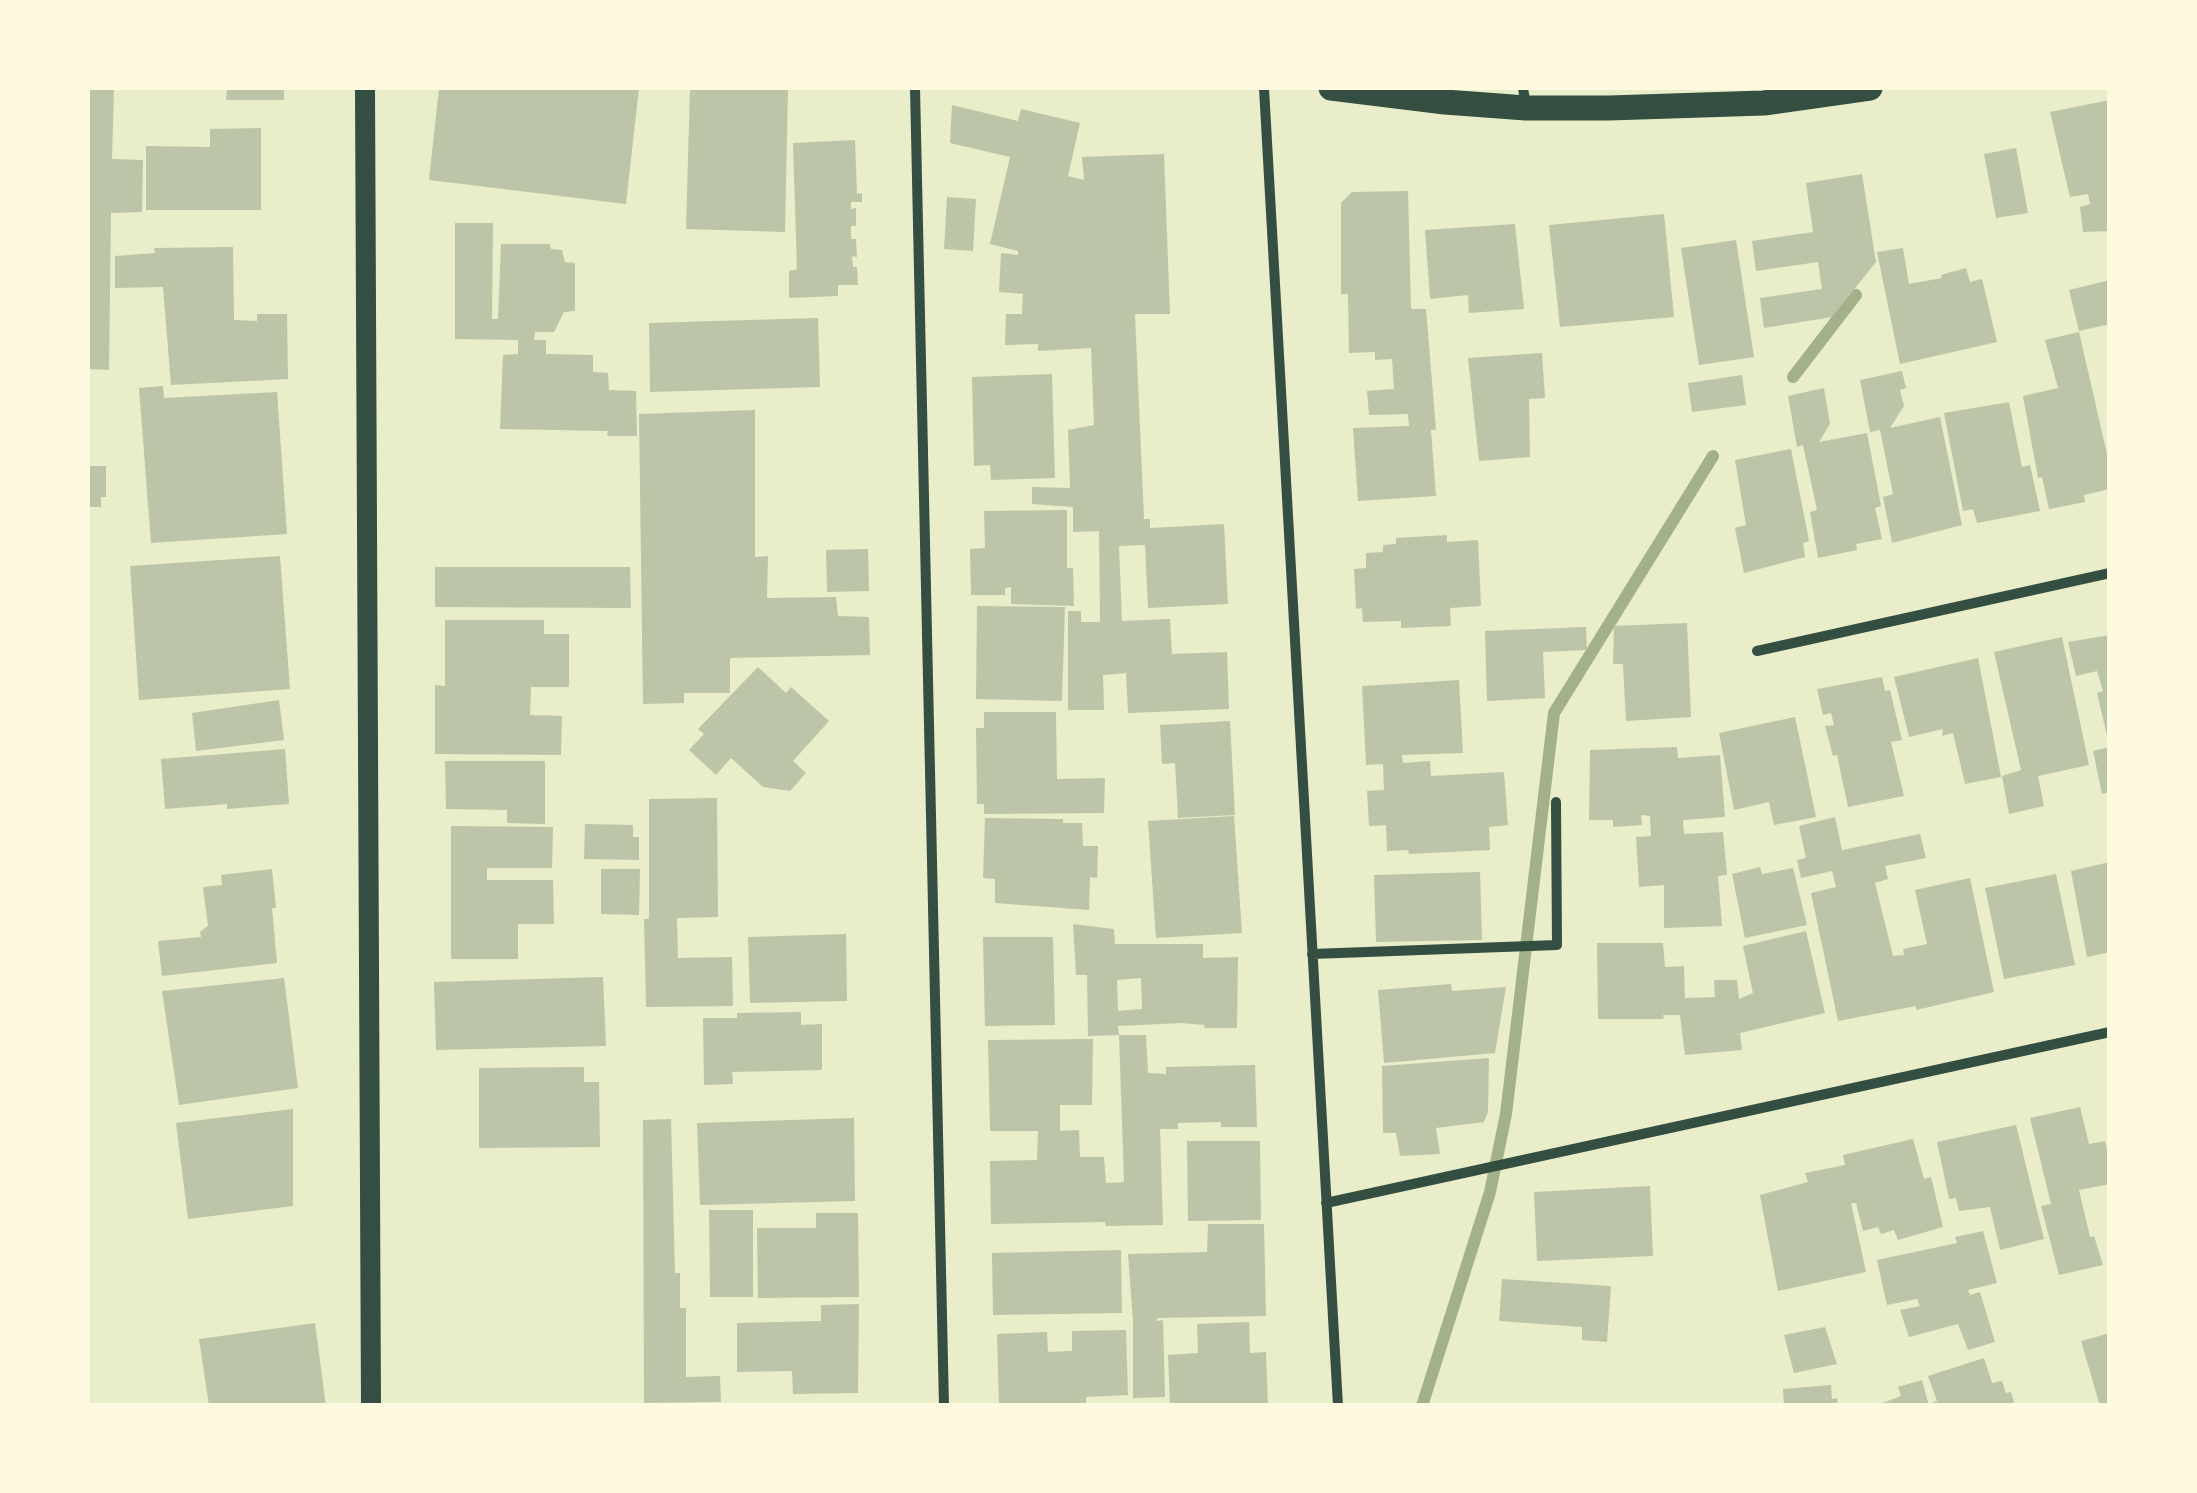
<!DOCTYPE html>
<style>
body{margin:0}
#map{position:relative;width:2197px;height:1493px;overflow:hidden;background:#e9edc9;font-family:"Work Sans",sans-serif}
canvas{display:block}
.frame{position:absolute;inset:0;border:90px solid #fefae0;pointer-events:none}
</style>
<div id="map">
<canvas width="2197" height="1493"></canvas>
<div class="frame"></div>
</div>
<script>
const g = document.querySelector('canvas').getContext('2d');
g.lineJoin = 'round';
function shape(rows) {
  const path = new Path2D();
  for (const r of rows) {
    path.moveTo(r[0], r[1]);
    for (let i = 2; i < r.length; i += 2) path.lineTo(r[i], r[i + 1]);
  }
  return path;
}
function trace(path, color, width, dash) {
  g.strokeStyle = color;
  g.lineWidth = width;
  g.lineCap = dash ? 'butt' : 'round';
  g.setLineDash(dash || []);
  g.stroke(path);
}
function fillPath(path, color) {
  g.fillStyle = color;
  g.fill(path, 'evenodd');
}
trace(shape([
 [1793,377,1856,295],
 [1422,1406,1490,1192,1506,1114,1554,713,1713,456]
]), '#a3b18a', 12);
fillPath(shape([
 [88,88,114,88,112,159,143,160,142,212,111,213,109,370,88,369],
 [227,88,284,88,284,100,226,100],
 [439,88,639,88,626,204,429,180],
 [690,88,788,88,785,232,686,229],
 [2110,100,2110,231,2083,232,2080,207,2090,204,2088,194,2070,197,2050,112],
 [952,105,1018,121,1021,109,1080,123,1068,176,1084,180,1082,157,1164,154,1170,314,1135,314,1144,519,1150,519,1150,528,1224,524,1228,604,1148,608,1145,545,1119,546,1122,621,1170,619,1172,654,1227,652,1229,709,1128,713,1126,673,1103,675,1104,710,1068,710,1068,611,1081,611,1081,622,1100,622,1099,531,1073,532,1073,507,1032,504,1032,487,1070,488,1068,430,1094,425,1091,348,1038,351,1038,344,1005,345,1006,314,1022,314,1023,294,999,292,1001,253,1018,255,1018,251,990,244,1010,157,950,143],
 [261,128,261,210,146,210,146,146,210,147,210,129],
 [855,140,857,194,862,193,862,202,851,202,851,209,856,208,856,226,851,226,851,239,856,239,857,257,852,256,853,267,857,267,858,285,838,285,838,296,789,298,789,271,797,269,793,143],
 [2016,148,2028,213,1996,218,1984,154],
 [1862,174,1876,262,1832,317,1764,328,1760,298,1822,289,1818,262,1756,271,1752,241,1813,232,1806,183],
 [1408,191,1411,309,1426,309,1436,430,1431,430,1436,496,1358,501,1353,428,1409,426,1408,414,1369,415,1367,391,1394,389,1392,359,1375,360,1375,352,1349,353,1348,294,1341,294,1341,203,1352,192],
 [947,197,976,199,973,251,944,249],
 [1664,214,1674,317,1560,327,1549,225],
 [455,223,493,223,492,319,498,319,501,244,550,244,551,249,562,250,565,262,575,263,575,311,564,312,554,332,535,332,534,340,546,340,546,354,593,355,593,372,608,373,609,390,636,391,637,436,607,436,608,431,500,429,503,355,518,354,518,340,455,339],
 [1515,224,1524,309,1469,313,1468,295,1430,299,1425,230],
 [1736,240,1754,357,1699,365,1681,248],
 [233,247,234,320,257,321,257,314,287,314,288,379,171,385,163,287,115,288,115,256,155,253,154,248],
 [1903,248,1909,284,1942,278,1941,275,1966,268,1970,282,1982,279,1997,342,1900,364,1877,252],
 [2110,280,2110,324,2079,331,2069,290],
 [818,318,820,387,650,392,649,323],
 [2079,332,2110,467,2110,489,2084,495,2085,502,2049,509,2042,477,2038,478,2023,396,2058,388,2045,340],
 [1542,353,1545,398,1529,399,1530,457,1479,461,1468,358],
 [1902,371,1906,388,1900,390,1904,406,1890,428,1940,417,1962,525,1892,543,1883,497,1893,494,1880,430,1870,432,1860,380],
 [1052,374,1055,478,991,480,990,465,974,466,972,377],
 [1742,375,1746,405,1692,412,1688,383],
 [163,386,164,398,277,392,287,534,151,543,139,388],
 [1824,388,1830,424,1819,442,1867,433,1881,506,1875,508,1882,539,1856,544,1857,550,1818,558,1810,512,1817,510,1803,445,1797,447,1788,396],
 [2009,402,2022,467,2030,465,2040,511,1977,523,1973,509,1963,511,1944,413],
 [755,410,755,557,768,556,767,598,836,597,838,616,869,617,870,655,730,658,730,693,684,693,684,703,643,704,639,414],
 [1791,449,1809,541,1803,543,1805,557,1744,573,1735,528,1746,525,1735,460],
 [88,466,106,466,106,497,101,497,101,507,88,507],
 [1067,510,1067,568,1073,568,1074,606,1011,604,1011,587,1005,588,1005,595,971,595,970,549,985,548,984,511],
 [1447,535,1447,542,1478,540,1481,606,1450,608,1451,626,1401,628,1401,621,1363,622,1362,608,1356,609,1354,569,1366,568,1366,553,1383,552,1383,545,1396,544,1396,538],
 [868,549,869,591,827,592,826,550],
 [280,556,290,689,139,700,130,566],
 [435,567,630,567,631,608,435,607],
 [977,606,1065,607,1062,701,976,699],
 [445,620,544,620,544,634,569,634,569,687,531,687,530,715,562,716,561,755,435,754,435,685,445,686],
 [1687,623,1691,717,1626,721,1623,664,1613,664,1614,626],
 [1586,627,1587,650,1543,652,1545,698,1487,701,1485,631],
 [2110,635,2110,740,2108,740,2097,693,2103,691,2097,671,2076,676,2068,642],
 [2062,637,2089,765,2038,776,2044,806,2009,814,2002,776,2021,770,1994,652],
 [1978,658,2001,777,1965,784,1953,733,1942,736,1943,729,1909,737,1894,677],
 [758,667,786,693,791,687,829,721,793,761,806,773,790,791,763,787,731,758,716,775,689,750,704,734,698,729],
 [1882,677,1885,691,1890,690,1902,740,1891,742,1904,796,1848,807,1837,755,1833,756,1825,726,1834,725,1831,713,1823,715,1817,689],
 [1459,680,1463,753,1402,755,1403,763,1430,761,1431,776,1504,772,1508,825,1489,827,1490,850,1409,854,1408,850,1387,851,1386,825,1369,826,1367,791,1384,790,1383,764,1366,765,1362,686],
 [279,700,284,740,196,751,192,713],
 [984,712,1056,712,1057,779,1105,778,1104,813,984,814,984,804,977,804,976,728,984,728],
 [1795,717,1816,817,1774,825,1769,802,1734,810,1719,733],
 [1230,721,1235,815,1178,818,1175,763,1162,764,1160,725],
 [1677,747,1678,758,1720,755,1725,817,1683,820,1684,834,1723,832,1727,875,1718,876,1722,926,1664,928,1664,885,1639,887,1636,837,1651,836,1650,816,1641,815,1642,825,1613,827,1613,820,1589,820,1590,750],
 [2110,747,2110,792,2102,794,2093,751],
 [285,749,289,804,227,809,227,804,165,809,161,759],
 [445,761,545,761,545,824,507,823,507,810,446,809],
 [717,798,718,917,677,918,678,958,732,957,733,1006,646,1007,644,919,649,919,649,799],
 [1234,816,1242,933,1156,938,1148,821],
 [1835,817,1842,850,1920,834,1926,858,1885,866,1888,879,1875,883,1893,956,1904,955,1903,949,1927,944,1915,890,1970,878,1994,992,1916,1010,1916,1006,1838,1021,1811,893,1836,887,1832,871,1801,878,1797,860,1806,858,1799,826],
 [985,818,1063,819,1063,823,1082,823,1083,846,1098,846,1097,878,1090,877,1089,910,995,903,995,879,983,878],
 [585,824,633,825,633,837,639,837,639,860,584,859],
 [451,826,553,827,552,868,487,868,487,880,553,880,554,924,518,924,518,959,451,959],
 [2110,862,2110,952,2087,957,2071,871],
 [1760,867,1762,874,1793,868,1807,925,1745,938,1732,874],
 [272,869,276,908,272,908,277,963,162,976,158,941,201,937,200,932,208,926,203,887,222,885,221,875],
 [601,869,640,869,639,915,601,914],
 [1480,872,1482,940,1376,942,1374,875],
 [2056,874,2075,965,2004,979,1985,888],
 [1073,924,1114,929,1115,944,1203,944,1203,958,1238,957,1237,1028,1204,1028,1205,1025,1181,1023,1118,1026,1119,1035,1088,1036,1087,975,1076,975],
 [1141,978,1142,1009,1118,1011,1117,980],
 [1806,931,1825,1013,1740,1033,1742,1050,1685,1055,1680,1015,1663,1015,1664,1019,1598,1019,1597,943,1663,943,1665,967,1684,966,1685,998,1715,997,1714,980,1737,980,1739,999,1753,993,1743,946],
 [846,934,847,1001,750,1003,748,937],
 [983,937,1053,937,1055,1025,985,1026],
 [603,977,606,1046,436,1050,434,982],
 [284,978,298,1088,179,1105,162,991],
 [1451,984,1452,991,1506,987,1495,1053,1384,1063,1378,990],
 [801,1012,801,1025,822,1024,822,1070,732,1072,733,1084,704,1085,703,1018,737,1018,737,1013],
 [1119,1035,1146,1035,1148,1073,1166,1074,1166,1067,1255,1065,1257,1127,1221,1127,1221,1122,1178,1123,1178,1129,1160,1129,1163,1225,1106,1226,1105,1222,991,1224,990,1161,1037,1160,1038,1131,990,1131,988,1040,1093,1039,1092,1105,1060,1105,1060,1131,1079,1130,1080,1157,1104,1157,1106,1183,1124,1182],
 [1489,1058,1488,1112,1484,1122,1436,1128,1440,1154,1400,1156,1396,1133,1383,1133,1382,1066],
 [584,1067,584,1082,599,1082,600,1147,479,1148,479,1068],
 [2080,1107,2089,1144,2105,1141,2110,1161,2110,1184,2079,1190,2090,1237,2094,1236,2103,1265,2059,1275,2041,1206,2051,1204,2030,1118],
 [293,1109,293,1206,188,1219,176,1123],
 [854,1118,855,1201,700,1205,697,1123],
 [671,1119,675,1273,680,1273,680,1308,686,1308,686,1377,720,1376,721,1402,644,1403,643,1120],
 [2016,1125,2044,1239,2000,1250,1990,1207,1959,1211,1956,1198,1949,1199,1937,1142],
 [1913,1139,1924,1179,1931,1177,1943,1227,1898,1240,1894,1230,1881,1234,1878,1227,1863,1231,1856,1203,1851,1203,1866,1272,1778,1291,1760,1195,1808,1182,1805,1173,1845,1165,1843,1155],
 [1187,1141,1260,1141,1261,1220,1188,1221],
 [1650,1186,1653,1256,1537,1261,1534,1192],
 [709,1210,753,1210,753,1297,710,1297],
 [816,1213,858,1213,859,1297,758,1298,757,1228,816,1228],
 [1208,1224,1264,1224,1266,1316,1157,1318,1157,1321,1163,1320,1165,1397,1133,1398,1133,1321,1128,1254,1207,1252],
 [1983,1231,1997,1283,1968,1290,1970,1295,1980,1292,1995,1342,1968,1350,1958,1324,1909,1337,1900,1310,1920,1306,1917,1299,1887,1305,1877,1260,1957,1243,1955,1237],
 [1121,1250,1122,1313,993,1315,992,1253],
 [1502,1279,1611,1286,1607,1342,1582,1340,1582,1327,1499,1321],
 [859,1304,858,1393,793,1394,792,1371,737,1372,737,1323,821,1321,821,1305],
 [1249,1322,1250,1353,1266,1352,1268,1406,1170,1406,1168,1355,1198,1353,1197,1324],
 [315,1323,326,1406,209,1406,199,1339],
 [1825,1327,1837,1364,1794,1373,1784,1335],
 [1126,1330,1128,1395,1086,1397,1086,1406,999,1406,997,1334,1047,1332,1048,1352,1072,1351,1072,1331],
 [2110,1333,2110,1406,2100,1406,2081,1341],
 [1984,1358,1992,1383,2002,1381,2006,1393,2011,1392,2015,1406,1934,1406,1933,1402,1937,1401,1928,1376],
 [1922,1380,1929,1406,1874,1406,1901,1396,1898,1387],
 [1831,1385,1832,1399,1837,1398,1838,1406,1784,1406,1783,1389]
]), '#bcc5a7');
trace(shape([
 [915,88,944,1406],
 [1264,88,1338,1406],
 [1523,88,1526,107],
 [1757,651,2110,573],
 [1312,954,1557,945,1556,802],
 [1326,1203,2110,1032]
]), '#344e41', 10);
trace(shape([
 [365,88,371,1406]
]), '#344e41', 20);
trace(shape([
 [1331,88,1445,102,1526,108,1609,108,1764,103,1870,88]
]), '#344e41', 25);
</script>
